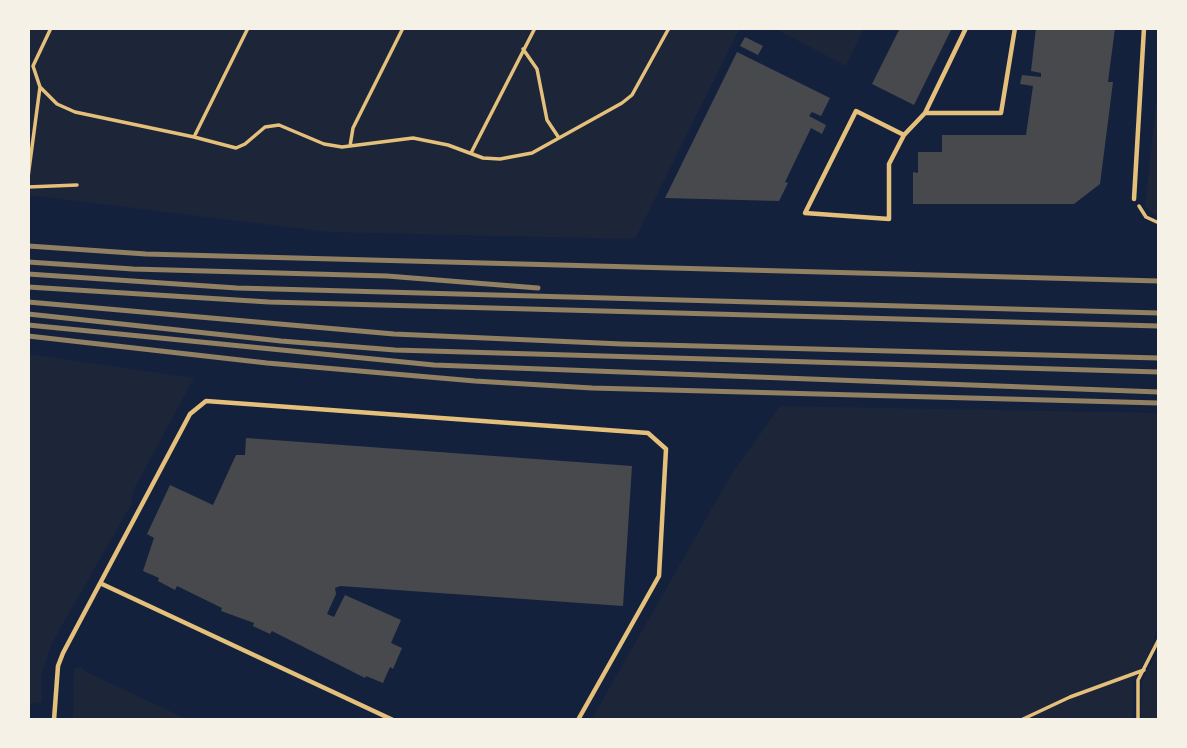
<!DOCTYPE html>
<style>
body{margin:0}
#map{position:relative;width:1187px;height:748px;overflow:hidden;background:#14213d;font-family:"Playfair Display",serif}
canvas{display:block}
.frame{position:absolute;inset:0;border:30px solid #f6f1e7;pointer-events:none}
</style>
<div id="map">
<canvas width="1187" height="748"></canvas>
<div class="frame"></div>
</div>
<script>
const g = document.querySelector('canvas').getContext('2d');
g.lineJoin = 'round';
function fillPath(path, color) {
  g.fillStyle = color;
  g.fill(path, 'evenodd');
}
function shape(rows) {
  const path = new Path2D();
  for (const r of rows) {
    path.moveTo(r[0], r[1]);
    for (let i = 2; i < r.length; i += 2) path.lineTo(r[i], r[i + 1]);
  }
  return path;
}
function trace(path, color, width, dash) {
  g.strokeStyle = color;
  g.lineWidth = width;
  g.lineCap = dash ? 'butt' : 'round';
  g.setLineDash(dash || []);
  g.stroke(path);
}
fillPath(shape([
 [28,28,740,28,635,239,328,232,28,195],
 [774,28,864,28,846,66],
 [1159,28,1159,218,1145,207,1157,96],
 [28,354,194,378,133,491,131,505,51,645,41,676,42,702,28,704],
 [780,406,1159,413,1159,621,1152,648,1134,681,1133,720,591,720,731,475],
 [1159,650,1159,720,1141,720,1142,681],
 [81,667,88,673,189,720,73,720,74,669]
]), '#1d2539');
fillPath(shape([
 [900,28,952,28,914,105,872,84],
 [1036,28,1115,28,1108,82,1113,82,1100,184,1074,204,913,204,913,172,918,173,918,152,942,152,942,135,1026,135,1033,86,1020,84,1022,75,1041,77,1041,73,1031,71],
 [745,37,763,46,758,55,740,46],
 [737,52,830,98,821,116,812,112,809,116,826,125,822,134,811,128,785,182,788,183,779,201,665,198],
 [246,438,632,466,623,606,340,586,335,588,336,594,327,614,334,617,345,595,401,620,391,643,402,648,393,669,390,667,383,683,366,676,365,678,272,631,270,634,253,626,254,623,221,611,222,608,177,586,175,590,158,581,159,578,143,571,154,538,147,534,170,485,213,505,236,455,245,455]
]), '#48494c');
trace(shape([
 [51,28,33,66,40,87,57,104,75,112,194,137],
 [248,28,194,137,236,148,245,144,265,127,279,125,324,144,342,147,413,138,448,145,483,158,500,159,532,153,622,103,632,95,669,28],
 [523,49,537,69,547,120,559,138],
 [350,146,353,128,403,28],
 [471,153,535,28],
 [28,177,40,87],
 [28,187,77,185],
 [1139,206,1146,217,1159,223],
 [1021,720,1070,697,1144,670],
 [1138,720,1138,680,1159,639]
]), '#e5c07b', 3.5);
trace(shape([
 [925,113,966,28],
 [904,135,856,111,805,213,889,219,889,164,904,135,925,113,1001,113,1015,28],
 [1134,199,1144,28],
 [102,584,393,720],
 [54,720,58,666,63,653,190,414,206,401,648,433,666,449,659,576,578,720]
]), '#e5c07b', 4.5);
trace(shape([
 [28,246,146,254,1159,281],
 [28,262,133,269,387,276,538,288],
 [28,274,237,288,1159,313],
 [28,287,269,302,1159,326],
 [28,302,394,334,622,344,1159,358],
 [28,314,281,341,395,350,1159,372],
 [28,325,434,365,1159,392],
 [28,336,267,363,475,381,592,388,1159,403]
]), '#918062', 5);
</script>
